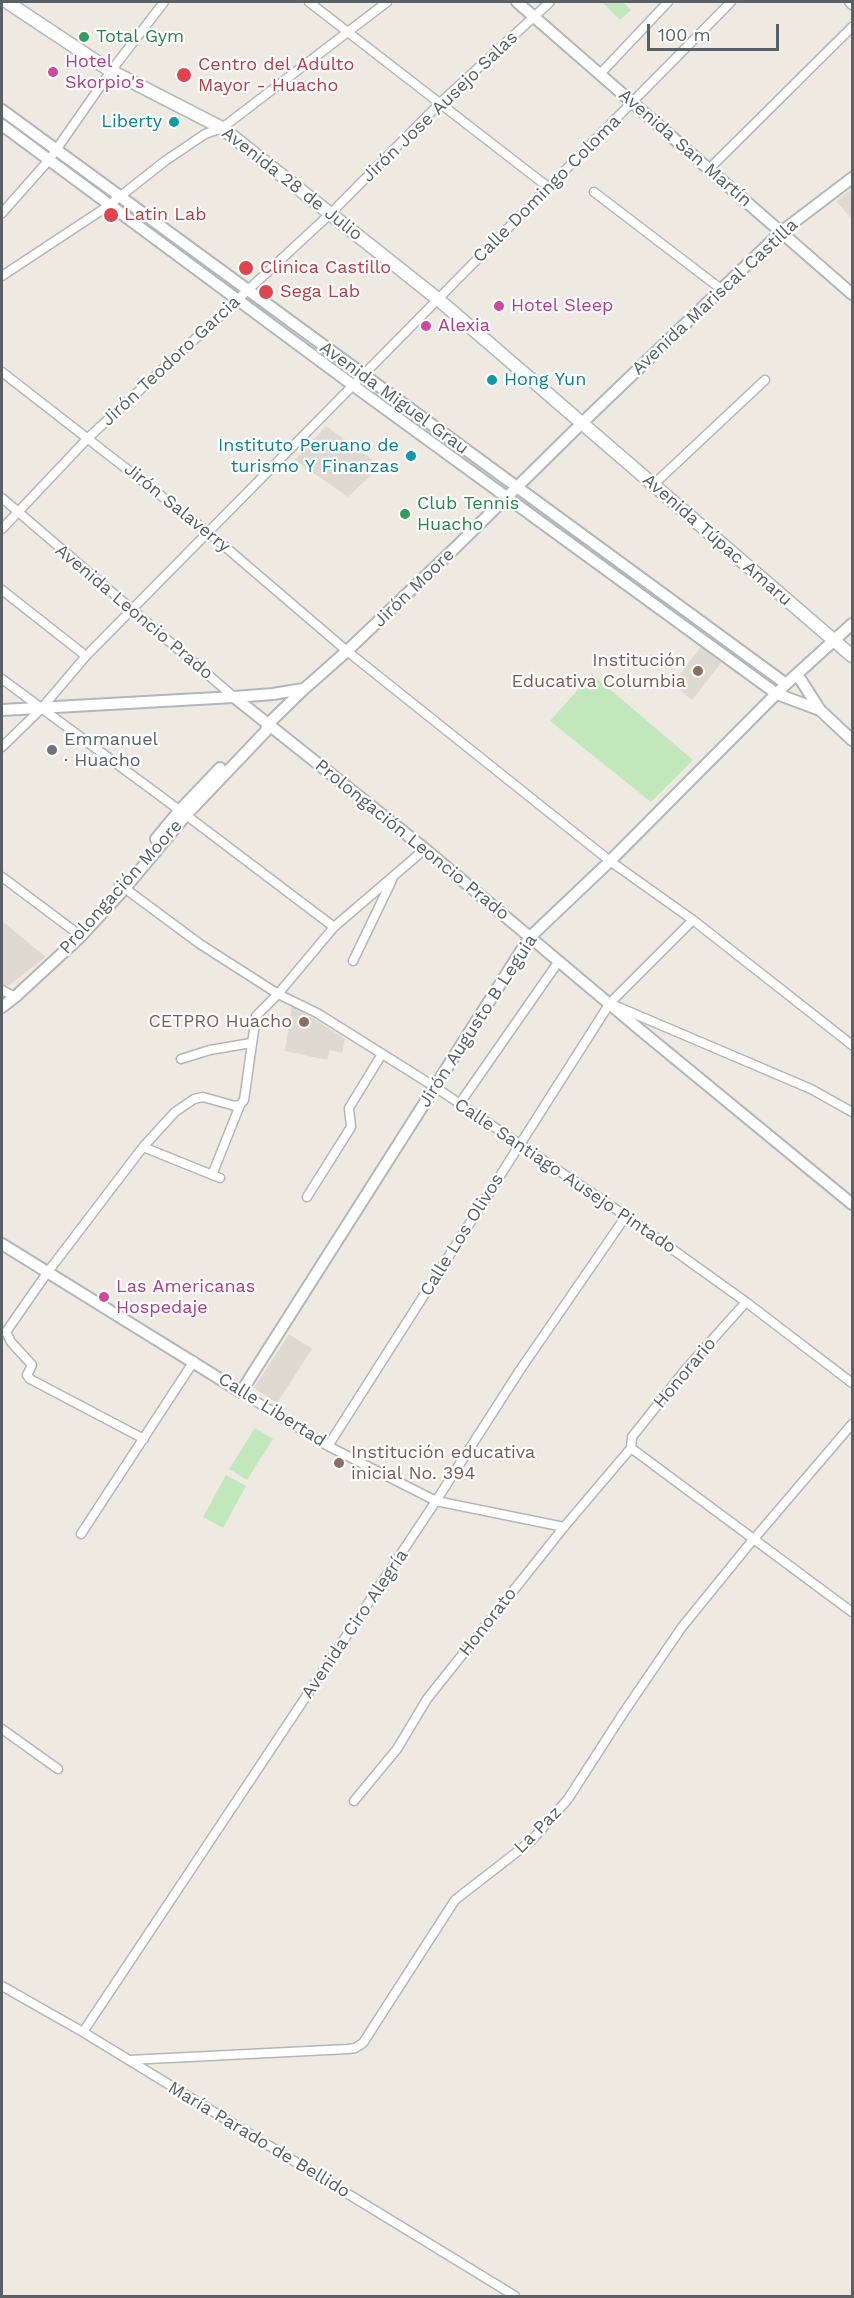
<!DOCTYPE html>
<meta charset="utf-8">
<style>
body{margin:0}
#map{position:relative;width:854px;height:2298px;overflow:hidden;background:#eeeae2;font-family:"Work Sans",sans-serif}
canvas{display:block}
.frame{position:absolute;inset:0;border:3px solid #5a6064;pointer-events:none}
.scale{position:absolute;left:647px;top:24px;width:132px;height:27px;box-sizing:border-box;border:3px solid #5a6064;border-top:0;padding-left:8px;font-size:18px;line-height:21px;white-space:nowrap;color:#5a6064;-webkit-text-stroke:4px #fff;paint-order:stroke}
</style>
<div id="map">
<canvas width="854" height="2298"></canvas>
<div class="frame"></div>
<div class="scale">100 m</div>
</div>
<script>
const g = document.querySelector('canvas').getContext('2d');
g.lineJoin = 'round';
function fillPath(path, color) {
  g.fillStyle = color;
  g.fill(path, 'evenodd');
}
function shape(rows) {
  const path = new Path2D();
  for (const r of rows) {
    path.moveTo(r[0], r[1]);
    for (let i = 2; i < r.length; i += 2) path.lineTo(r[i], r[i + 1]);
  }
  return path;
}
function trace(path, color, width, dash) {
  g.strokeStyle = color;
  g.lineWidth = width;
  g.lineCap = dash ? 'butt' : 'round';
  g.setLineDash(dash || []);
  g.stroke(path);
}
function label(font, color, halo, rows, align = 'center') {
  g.font = font + ' "Work Sans",sans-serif';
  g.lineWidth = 4.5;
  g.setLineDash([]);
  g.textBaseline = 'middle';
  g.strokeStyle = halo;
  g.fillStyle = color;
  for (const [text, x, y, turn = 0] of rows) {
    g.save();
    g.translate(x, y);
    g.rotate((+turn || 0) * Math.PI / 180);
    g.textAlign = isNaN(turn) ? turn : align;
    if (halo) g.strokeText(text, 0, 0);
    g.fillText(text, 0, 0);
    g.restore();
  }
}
fillPath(shape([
 [849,191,852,195,852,219,836,201],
 [326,426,381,466,348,497,295,460],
 [704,643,724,659,692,700,672,684],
 [2,921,46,957,4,989,2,987],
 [292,1005,345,1039,342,1053,330,1050,327,1060,285,1051],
 [289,1334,312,1349,277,1403,254,1388]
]), '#ded9d1');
fillPath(shape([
 [602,2,623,2,631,10,620,20],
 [122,202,242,290,236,297,113,208],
 [592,674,693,760,651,802,550,721],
 [255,1428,273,1439,247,1480,229,1469],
 [226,1475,246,1486,223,1528,203,1517]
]), '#c2e7bd');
const minor = shape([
 [309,2,548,187],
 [849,2,852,5],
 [600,74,668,2],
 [709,169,852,27],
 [594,192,721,289],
 [2,213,49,160,111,71,164,2],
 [2,276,108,206,165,161,205,134,222,128,387,2],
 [2,372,209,533,347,651,610,861,693,920,852,1045],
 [653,485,765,380],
 [2,498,234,697],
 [2,529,88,438,330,214,440,103,550,2],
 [2,590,86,656],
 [2,679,186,815,334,927],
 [2,747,41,709,86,656,731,2],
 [2,877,81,936],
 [119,884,200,944,278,994,317,1013,435,1087,626,1216,746,1302,852,1383],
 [353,961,392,880],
 [2,990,15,997],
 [616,1006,811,1089,852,1112],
 [181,1059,210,1050,251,1043],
 [460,1103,559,961],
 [143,1147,220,1178],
 [212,1175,240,1105],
 [307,1197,351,1127,349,1108,382,1054],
 [6,1332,47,1273,143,1147,175,1112,194,1099,203,1097,235,1106,240,1105,244,1100,256,1016,278,994,334,927,425,849],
 [6,1332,11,1342,32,1365,27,1375,30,1379,144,1439],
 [241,1392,328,1446,436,1501,564,1527],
 [328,1446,610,1003,693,920],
 [631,1448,852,1612],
 [631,1448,632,1437,686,1369,746,1302],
 [81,1534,194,1361],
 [2,1729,58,1769],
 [354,1801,397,1749,427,1699,564,1527,631,1448],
 [2,1986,83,2032,515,2296],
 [83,2032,436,1501,520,1370,626,1216],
 [129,2060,348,2049,355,2048,363,2043,455,1900,531,1841,568,1799,624,1712,682,1627,747,1547,852,1424]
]);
const tertiary = shape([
 [517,2,852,294],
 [2,110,786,684],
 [2,125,354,386,777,694,820,710],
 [797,674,820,710,852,740],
 [234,697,425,849,644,1033,852,1204],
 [2,710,234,697,273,694,303,689],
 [156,839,179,811,220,768],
 [2,1007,15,997,81,936,125,888,186,815,266,731,268,724,304,689,347,651,456,547,582,423,781,232,852,178],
 [2,1244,241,1392,530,937,610,861,786,684,852,624]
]);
const secondary = shape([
 [7,2,111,71,222,128,439,300,852,656]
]);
trace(minor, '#b3b6ba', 11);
trace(tertiary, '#b3b6ba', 14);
trace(secondary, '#b4b9bd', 15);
trace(minor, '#fff', 8);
trace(tertiary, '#fff', 10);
trace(secondary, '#fff', 12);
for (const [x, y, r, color] of [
 [84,37,6,"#2e9e5b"],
 [53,72,6,"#d1479c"],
 [184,75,8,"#e0444e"],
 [174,122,6,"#0f9aa8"],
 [111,215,8,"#e0444e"],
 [246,268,8,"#e0444e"],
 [266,292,8,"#e0444e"],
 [499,306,6,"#d1479c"],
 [426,326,6,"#d1479c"],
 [492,380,6,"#0f9aa8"],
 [411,456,6,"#0f9aa8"],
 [405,514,6,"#2e9e5b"],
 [698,671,6,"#8d6e63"],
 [52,750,6,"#6b7280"],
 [304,1022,6,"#8d6e63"],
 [104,1297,6,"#d1479c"],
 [339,1463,6,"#8d6e63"]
]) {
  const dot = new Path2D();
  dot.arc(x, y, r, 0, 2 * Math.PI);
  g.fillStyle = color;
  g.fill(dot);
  trace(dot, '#fff', 2);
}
label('18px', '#27864d', '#fff', [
 ["Total Gym",96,37],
 ["Club Tennis",417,504],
 ["Huacho",417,525]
], 'left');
label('18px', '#b23c85', '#fff', [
 ["Hotel",65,62],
 ["Skorpio's",65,83],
 ["Hotel Sleep",511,306],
 ["Alexia",438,326],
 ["Las Americanas",116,1287],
 ["Hospedaje",116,1308]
], 'left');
label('18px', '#be3a42', '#fff', [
 ["Centro del Adulto",198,65],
 ["Mayor - Huacho",198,86],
 ["Latin Lab",124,215],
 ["Clinica Castillo",260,268],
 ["Sega Lab",280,292]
], 'left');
label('18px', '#5a6064', '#fff', [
 ["Jirón Jose Ausejo Salas",440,107,-44],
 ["Avenida San Martín",685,148,41],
 ["Avenida 28 de Julio",292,184,38],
 ["Calle Domingo Coloma",547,189,-45],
 ["Avenida Mariscal Castilla",715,297,-43],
 ["Jirón Teodoro Garcia",171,361,-43],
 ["Avenida Miguel Grau",394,398,36],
 ["Jirón Salaverry",177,508,39],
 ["Avenida Túpac Amaru",717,540,41],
 ["Jirón Moore",414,588,-44],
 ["Avenida Leoncio Prado",134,612,40],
 ["Prolongación Leoncio Prado",412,840,39],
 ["Prolongación Moore",121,887,-48],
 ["Jirón Augusto B Leguia",478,1021,-57],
 ["Calle Santiago Ausejo Pintado",565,1176,34],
 ["Calle Los Olivos",462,1235,-58],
 ["Honorario",685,1373,-50],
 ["Calle Libertad",272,1410,32],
 ["Honorato",488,1622,-52],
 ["Avenida Ciro Alegría",355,1624,-56],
 ["La Paz",538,1830,-45],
 ["María Parado de Bellido",259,2140,31]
]);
label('18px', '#0d838f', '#fff', [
 ["Liberty",162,122],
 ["Hong Yun",504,380,"left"],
 ["Instituto Peruano de",399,446],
 ["turismo Y Finanzas",399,467]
], 'right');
label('18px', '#785e54', '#fff', [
 ["Institución",686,661],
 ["Educativa Columbia",686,682],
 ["CETPRO Huacho",292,1022],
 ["Institución educativa",351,1453,"left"],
 ["inicial No. 394",351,1474,"left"]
], 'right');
label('18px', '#5b616d', '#fff', [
 ["Emmanuel",64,740],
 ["· Huacho",64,761]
], 'left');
</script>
